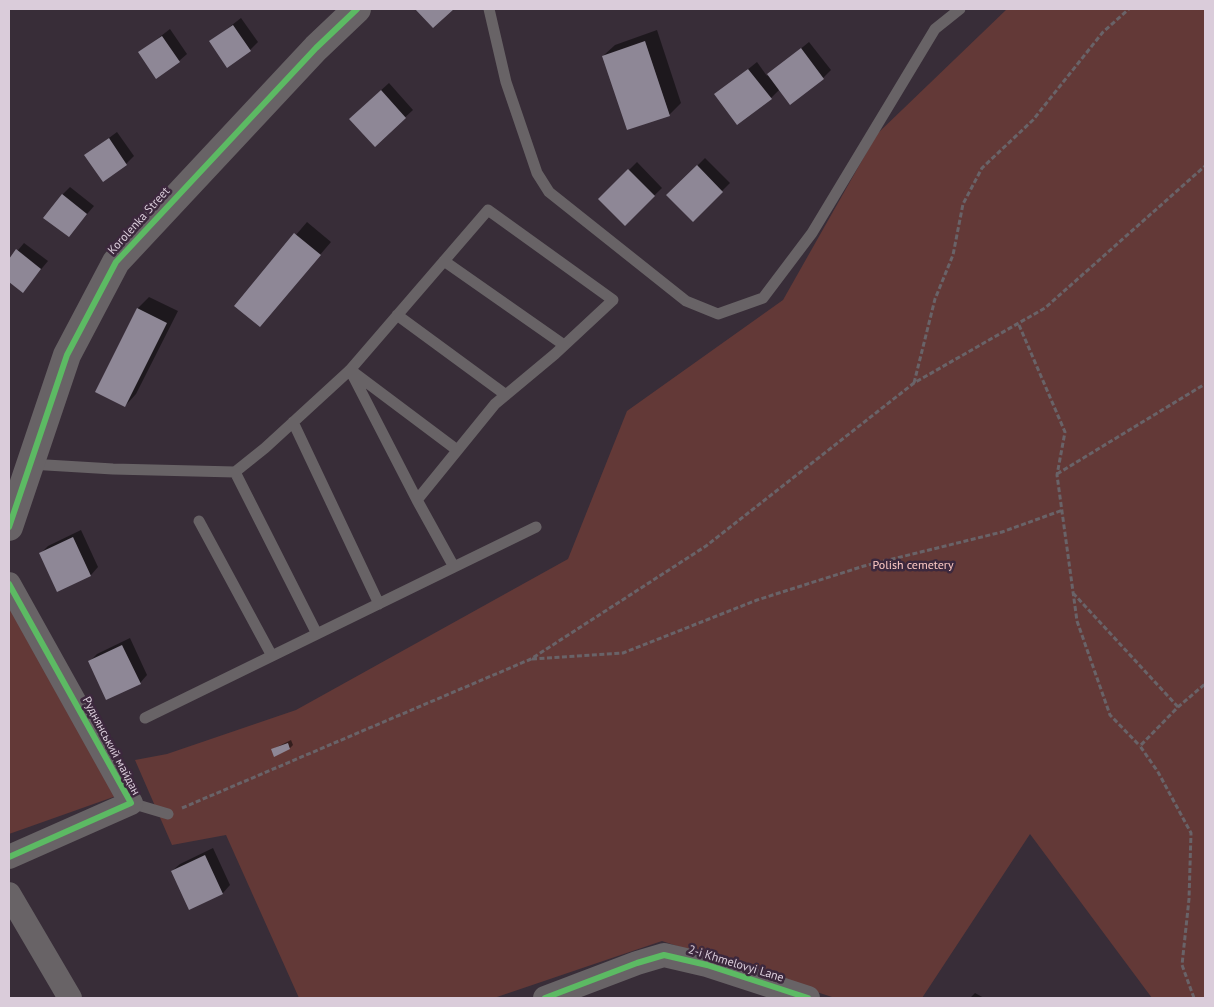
<!DOCTYPE html>
<meta charset="utf-8">
<style>
body{margin:0}
#map{position:relative;width:1214px;height:1007px;overflow:hidden;background:#382d38;font-family:"PT Sans",sans-serif}
canvas{display:block}
.frame{position:absolute;inset:0;border:10px solid #daccda;pointer-events:none}
</style>
<div id="map">
<canvas width="1214" height="1007"></canvas>
<div class="frame"></div>
</div>
<script>
const g = document.querySelector('canvas').getContext('2d');
g.lineJoin = 'round';
function fillPath(path, color) {
  g.fillStyle = color;
  g.fill(path, 'evenodd');
}
function shape(rows) {
  const path = new Path2D();
  for (const r of rows) {
    path.moveTo(r[0], r[1]);
    for (let i = 2; i < r.length; i += 2) path.lineTo(r[i], r[i + 1]);
  }
  return path;
}
function trace(path, color, width, dash) {
  g.strokeStyle = color;
  g.lineWidth = width;
  g.lineCap = dash ? 'butt' : 'round';
  g.setLineDash(dash || []);
  g.stroke(path);
}
function label(font, color, halo, rows, align = 'center') {
  g.font = font + ' "PT Sans",sans-serif';
  g.lineWidth = 5;
  g.setLineDash([]);
  g.textBaseline = 'middle';
  g.strokeStyle = halo;
  g.fillStyle = color;
  for (const [text, x, y, turn = 0] of rows) {
    g.save();
    g.translate(x, y);
    g.rotate((+turn || 0) * Math.PI / 180);
    g.textAlign = isNaN(turn) ? turn : align;
    if (halo) g.strokeText(text, 0, 0);
    g.fillText(text, 0, 0);
    g.restore();
  }
}
fillPath(shape([
 [1007,9,1205,9,1205,998,1152,998,1030,834,922,998,835,998,662,941,494,998,299,998,226,835,172,845,135,760,167,754,296,710,568,559,627,411,783,300,877,134],
 [12,604,119,795,9,834,9,614]
]), '#633937');
fillPath(shape([
 [241,18,258,42,250,50,210,42],
 [170,29,187,54,179,61,139,53],
 [657,30,681,103,669,115,603,56,615,45],
 [809,42,831,70,823,78,780,89,771,98,716,95,757,62,767,76],
 [389,83,413,110,375,145,358,111],
 [117,132,134,156,126,164,86,155],
 [705,158,730,183,693,220,668,195],
 [637,162,662,188,625,224,600,199],
 [70,187,94,206,69,235,62,195],
 [307,222,331,242,260,325,236,305],
 [24,243,48,261,23,291,9,280,9,261],
 [149,297,178,311,136,394,125,406,138,308],
 [81,530,98,567,91,575,57,591,40,554,48,546],
 [130,638,147,675,140,683,89,662,97,654],
 [291,740,293,745,290,748,273,749],
 [213,848,230,885,223,893,189,908,172,871,180,864],
 [975,993,984,998,970,998]
]), '#0007');
fillPath(shape([
 [415,9,454,9,433,28],
 [233,25,251,51,227,68,209,41],
 [162,36,180,62,156,79,138,52],
 [645,41,670,116,627,130,602,56],
 [801,48,824,79,790,105,767,74],
 [748,69,772,99,737,125,714,94],
 [381,90,406,118,375,147,349,119],
 [109,138,127,165,103,182,84,155],
 [697,165,723,192,693,222,666,195],
 [628,169,655,196,625,226,598,199],
 [62,194,87,214,69,237,43,218],
 [294,233,321,255,260,327,234,306],
 [16,249,41,269,23,293,9,282,9,259],
 [137,308,167,323,125,407,95,392],
 [73,537,91,576,57,592,39,553],
 [122,645,141,684,106,700,88,661],
 [288,743,290,749,274,757,271,749],
 [205,855,223,894,189,910,171,871]
]), '#8e8796');
trace(shape([
 [1019,325,1065,432,1057,475,1077,621,1110,715,1140,746],
 [914,383,935,299,953,255,963,204,982,168,1033,120,1103,32,1129,9],
 [1057,474,1205,384],
 [1073,593,1178,707],
 [532,659,623,653,757,600,864,566,1002,532,1063,510],
 [182,808,531,659,706,546,914,383,1045,308,1205,166],
 [1194,998,1182,965,1189,899,1191,833,1158,772,1140,746,1178,707,1205,684]
]), '#696368', 3, [5, 2.5]);
trace(shape([
 [489,9,506,82,537,173,549,192,686,301,718,314,763,298,812,233,935,29,960,9],
 [444,261,564,345],
 [397,315,506,395],
 [353,372,457,450],
 [293,422,379,604],
 [30,464,113,469,235,472,265,448,350,370,488,210,613,300,555,354,495,404,417,500,350,370],
 [235,472,317,634],
 [417,500,454,567,536,527],
 [199,521,272,656],
 [145,718,454,567],
 [131,803,168,814]
]), '#686366', 11);
trace(shape([
 [9,584,131,803,9,857],
 [9,894,70,998],
 [545,998,637,963,664,955,707,965,808,998]
]), '#686366', 24);
trace(shape([
 [9,527,67,355,116,262,316,48,357,9]
]), '#686366', 28);
trace(shape([
 [9,527,67,355,116,262,316,48,357,9],
 [9,584,131,803,9,857],
 [545,998,637,963,664,955,707,965,808,998]
]), '#5cba63', 6);
label('12px', '#daccda', '#3c283d', [
 ["Korolenka Street",139,221,-48],
 ["Руднянський майдан",111,746,62],
 ["2-i Khmelovyi Lane",736,964,17]
]);
label('12px', '#fdc9c4', '#3c283d', [
 ["Polish cemetery",913,566]
]);
</script>
